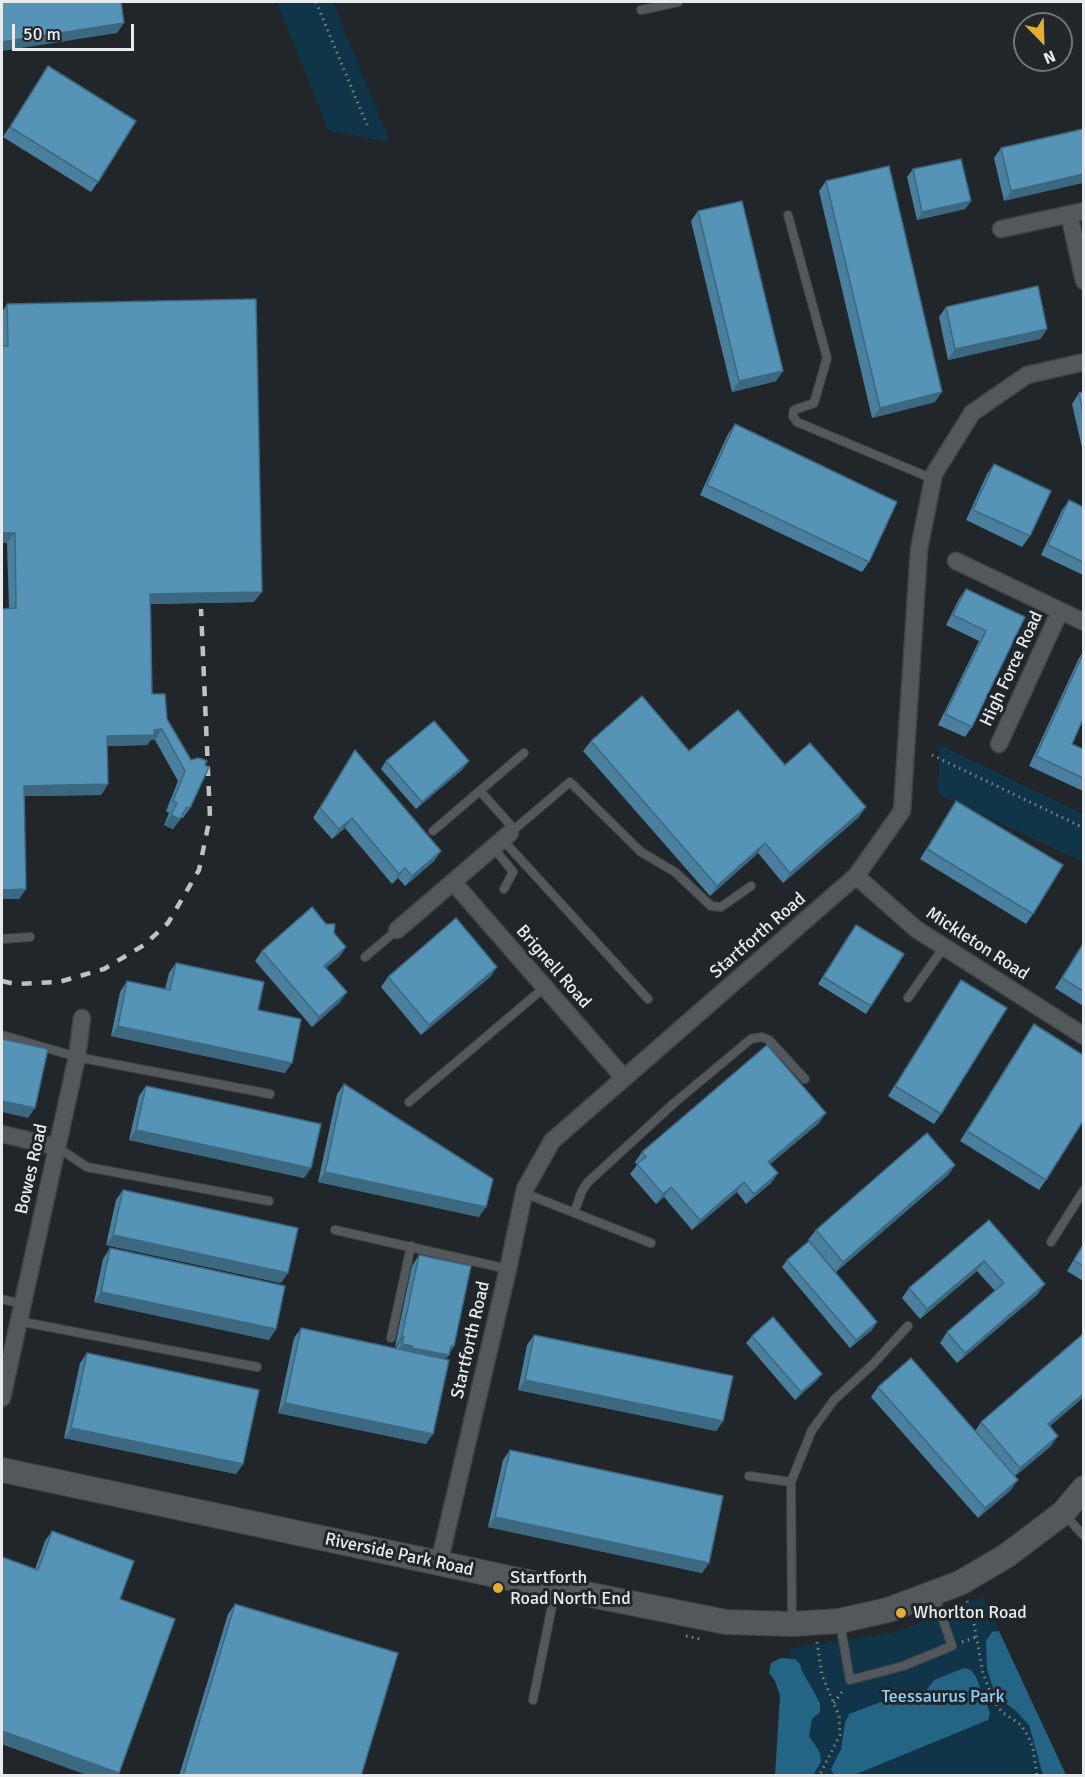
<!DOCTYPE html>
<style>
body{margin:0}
#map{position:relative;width:1085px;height:1777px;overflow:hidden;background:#20262a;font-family:Signika,sans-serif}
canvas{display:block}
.frame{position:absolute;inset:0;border:3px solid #e7ebed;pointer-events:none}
.north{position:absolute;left:1013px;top:12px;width:60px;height:60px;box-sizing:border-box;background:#20262a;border:2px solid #707578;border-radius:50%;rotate:157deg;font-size:16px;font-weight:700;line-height:24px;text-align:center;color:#e7ebed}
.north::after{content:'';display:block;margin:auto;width:21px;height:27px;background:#e2af34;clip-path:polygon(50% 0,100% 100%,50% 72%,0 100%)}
.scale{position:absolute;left:12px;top:24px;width:122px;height:27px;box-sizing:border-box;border:3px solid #e7ebed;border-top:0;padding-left:8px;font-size:18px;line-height:21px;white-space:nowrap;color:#e7ebed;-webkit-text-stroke:4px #20262a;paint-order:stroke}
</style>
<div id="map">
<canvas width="1085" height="1777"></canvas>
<div class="frame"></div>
<div class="north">N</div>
<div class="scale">50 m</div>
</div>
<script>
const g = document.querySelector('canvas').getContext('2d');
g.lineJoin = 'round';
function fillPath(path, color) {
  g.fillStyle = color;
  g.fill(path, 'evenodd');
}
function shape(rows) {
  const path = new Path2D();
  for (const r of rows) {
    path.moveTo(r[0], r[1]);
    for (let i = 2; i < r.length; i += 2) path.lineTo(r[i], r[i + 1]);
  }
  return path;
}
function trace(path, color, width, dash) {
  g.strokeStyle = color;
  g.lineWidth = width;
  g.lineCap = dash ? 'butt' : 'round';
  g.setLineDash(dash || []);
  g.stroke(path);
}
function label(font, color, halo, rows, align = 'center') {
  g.font = font + ' Signika,sans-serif';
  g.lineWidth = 6;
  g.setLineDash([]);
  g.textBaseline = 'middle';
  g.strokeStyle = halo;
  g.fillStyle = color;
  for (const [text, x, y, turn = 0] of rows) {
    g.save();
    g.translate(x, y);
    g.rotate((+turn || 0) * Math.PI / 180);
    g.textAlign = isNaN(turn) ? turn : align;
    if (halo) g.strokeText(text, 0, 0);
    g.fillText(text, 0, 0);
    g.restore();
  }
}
fillPath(shape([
 [277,2,333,2,390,142,329,131],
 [940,745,1083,814,1083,862,938,794],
 [983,1597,1066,1775,780,1776,791,1648,893,1633]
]), '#113548');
fillPath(shape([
 [999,1631,1066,1775,1043,1775,1029,1725,1014,1709,1002,1701,994,1691,987,1669,986,1641,992,1632],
 [781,1658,795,1659,800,1664,802,1671,820,1703,820,1712,812,1719,809,1736,820,1753,821,1762,813,1775,775,1775,780,1696,775,1681,769,1673,771,1663],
 [964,1668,971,1670,976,1677,990,1713,988,1720,854,1775,834,1775,831,1769,841,1749,845,1723,849,1714,889,1699,897,1705,905,1702,923,1695,934,1680]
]), '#246485');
const lane = shape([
 [641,10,678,2],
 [788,215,827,358,814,403,794,410,793,416,797,422,933,479],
 [480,791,514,829],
 [433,831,524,753],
 [510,833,570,782,641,852,675,872,711,906,721,907,751,886],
 [502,839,648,999],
 [493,847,513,872,504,889],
 [2,939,30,937],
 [365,957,397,930],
 [908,998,944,947],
 [2,1035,77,1057,270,1094],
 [409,1102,545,987],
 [57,1147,87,1167,269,1201],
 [524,1193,651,1243],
 [574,1213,582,1191,588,1182,673,1104,751,1039,762,1037,769,1040,805,1079],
 [335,1230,508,1269],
 [1051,1242,1084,1190],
 [2,1299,21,1304],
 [18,1321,257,1367],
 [391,1338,411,1246],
 [749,1476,791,1482],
 [1064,1514,1084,1536],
 [792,1623,791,1482,812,1430,834,1400,873,1364,908,1326],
 [840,1623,850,1680,903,1666,952,1646,934,1594],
 [533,1700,555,1591]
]);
const street = shape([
 [1069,214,1084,281],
 [1001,229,1084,211],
 [956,561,1084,622],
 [999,744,1060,611],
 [856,876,916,929,1084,1036],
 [453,882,624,1078],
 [397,930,510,833],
 [2,1134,57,1147],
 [2,1398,77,1057,82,1018],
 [439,1563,508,1269,525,1189,552,1141,856,876,902,811,919,549,934,474,972,413,1027,375,1084,362]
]);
const secondary = shape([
 [2,1470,556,1588,726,1622,792,1624,839,1621,888,1610,960,1583,1006,1556,1063,1513,1084,1488]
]);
trace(lane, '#3f4447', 10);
trace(street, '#3f4447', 19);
trace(secondary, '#3f4447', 26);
trace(shape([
 [316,2,367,125],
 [932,755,1084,828],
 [967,1601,974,1624,983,1673,993,1700,1002,1712,1021,1725,1028,1736,1033,1748,1037,1776],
 [686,1636,700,1639],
 [817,1642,822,1675,839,1716,840,1735,819,1776],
 [962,1642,976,1637],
 [834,1703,844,1689]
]), '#7e8386', 3, [1.5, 4.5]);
trace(lane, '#52585c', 8);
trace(street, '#52585c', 16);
trace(secondary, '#52585c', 24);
trace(shape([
 [2,981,15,984,59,982,104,969,144,945,168,923,199,870,210,817,201,609]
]), '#bec2c5', 4.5, [10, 10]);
fillPath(shape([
 [48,66,98,182,91,192,3,137],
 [1083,129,1004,201,994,158,1001,148],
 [913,169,971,201,965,209,917,220,907,177],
 [826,181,935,402,872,418,819,191],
 [698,211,776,381,732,392,691,221],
 [7,304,254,602,151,604,152,694,191,760,190,808,183,818,181,818,173,829,164,825,169,813,166,811,178,781,155,740,151,740,147,745,107,746,108,784,101,795,24,796,26,889,19,899,9,609,7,543,2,543,2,312],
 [946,307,1047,329,1040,339,948,360,939,317],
 [1083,392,1083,452,1072,404,1079,393],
 [735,424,869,562,862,572,700,495,728,434],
 [994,464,1030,536,1022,547,966,520,987,474],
 [1069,500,1083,507,1083,575,1041,555,1062,510],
 [966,589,1025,617,972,727,965,737,938,725,979,641,946,625,959,599],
 [1083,652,1083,719,1072,744,1083,749,1083,791,1029,766,1079,658],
 [591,741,689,751,785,765,859,817,783,883,758,853,710,896,583,751],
 [355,750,441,851,434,861,405,886,398,878,392,884,345,828,332,839,313,818],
 [386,761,463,769,416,809,381,769],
 [956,801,1033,914,1026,924,920,859],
 [856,925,871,1006,866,1014,818,984],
 [334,933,346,947,339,957,326,968,340,1002,312,1027,255,961,262,951],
 [1083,943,1083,1006,1055,988],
 [176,963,258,1010,285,1073,111,1036,120,992,127,981,165,989,169,973],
 [497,967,490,977,421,1035,381,987,388,977],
 [961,980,941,1114,934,1124,888,1096],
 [1034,1024,1046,1180,1039,1190,960,1141],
 [344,1084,479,1217,318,1182,337,1094],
 [146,1086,311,1168,304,1178,129,1140,139,1096],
 [819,1123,770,1164,778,1173,771,1183,746,1204,737,1192,692,1230,664,1197,656,1204,630,1174,637,1165,635,1162,642,1152],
 [955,1165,948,1175,836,1272,808,1240,816,1230],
 [123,1190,281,1283,106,1245,116,1200],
 [989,1220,1038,1294,957,1363,940,1343,947,1332,995,1291,977,1271,920,1319,902,1298,909,1288],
 [1083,1244,1083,1281,1067,1271],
 [110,1248,276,1329,269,1340,94,1302,103,1259],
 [419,1255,454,1346,446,1359,426,1444,278,1413,294,1338,301,1328,396,1348,397,1347,395,1346,412,1266],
 [787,1260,877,1322,872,1330,850,1348,782,1267],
 [534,1335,723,1421,716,1431,518,1390,527,1345],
 [752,1336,822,1374,816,1381,795,1400,746,1343],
 [87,1353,243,1464,236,1474,64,1438,80,1363],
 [878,1387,975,1431,981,1422,1050,1427,1051,1446,1015,1476,1011,1490,978,1518,871,1397],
 [510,1450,709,1563,702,1573,488,1527,503,1460],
 [52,1531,120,1599,119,1773,118,1776,90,1776,2,1744,2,1557,35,1569,45,1541],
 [235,1604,361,1776,179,1776,228,1614]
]), '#4a7f9d');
fillPath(shape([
 [124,23,117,33,2,51,2,42],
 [1083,174,1083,183,1004,201,1011,191],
 [971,201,965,209,917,220,922,212],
 [1047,329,1040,339,948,360,955,349],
 [783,371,776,381,732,392,739,381],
 [942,392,935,402,872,418,880,408],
 [2,533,15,533,7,543,2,543],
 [262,592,254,602,143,604,150,594],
 [162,729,155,740,151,740,147,745,100,746,107,736,154,730],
 [469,761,463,769,416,809,422,802],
 [108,784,101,795,17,796,24,786],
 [866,807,859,817,783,883,790,873],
 [171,815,180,819,173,829,164,825],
 [352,818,345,828,332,839,339,829],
 [765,843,758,853,710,896,717,886],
 [441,851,434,861,405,886,412,876],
 [405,868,398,878,392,884,399,874],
 [26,889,19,899,2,899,2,890],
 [346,947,339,957,317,976,324,966],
 [497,967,490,977,421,1035,429,1025],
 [347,992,340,1002,312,1027,319,1017],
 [118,1026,292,1063,285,1073,111,1036],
 [2,1101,35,1108,28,1118,2,1112],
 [826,1113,819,1123,761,1172,768,1162],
 [136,1130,311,1168,304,1178,129,1140],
 [955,1165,948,1175,836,1272,843,1262],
 [325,1172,486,1207,479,1217,318,1182],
 [778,1173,771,1183,746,1204,754,1194],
 [744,1182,737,1192,692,1230,700,1220],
 [671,1187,664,1197,656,1204,663,1194],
 [113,1235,288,1273,281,1283,106,1245],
 [984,1261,977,1271,920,1319,927,1309],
 [1045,1284,1038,1294,957,1363,965,1353],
 [101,1292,276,1329,269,1340,94,1302],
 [877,1322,872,1330,850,1348,856,1340],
 [402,1336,404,1337,397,1347,395,1346],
 [402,1344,413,1346,406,1356,395,1354],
 [451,1346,454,1346,442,1365,405,1358,412,1348],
 [822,1374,816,1381,795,1400,801,1392],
 [525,1380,723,1421,716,1431,518,1390],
 [1083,1394,1083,1398,1041,1434,1048,1424],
 [285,1403,433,1434,426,1444,278,1413],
 [71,1428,243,1464,236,1474,64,1438],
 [1058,1436,1051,1446,1013,1478,1020,1468],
 [1018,1480,1011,1490,978,1518,985,1508],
 [495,1517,709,1563,702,1573,488,1527],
 [2,1731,119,1773,118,1776,90,1776,2,1744]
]), '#3c6880');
const building = shape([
 [2,2,121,2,124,23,2,42,2,2],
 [48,66,136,121,98,182,10,127,48,66],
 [1083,129,1083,174,1011,191,1001,148,1083,129],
 [961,159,971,201,922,212,913,169,961,159],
 [889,166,942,392,880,408,826,181,889,166],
 [742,201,783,371,739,381,698,211,742,201],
 [1038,286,1047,329,955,349,946,307,1038,286],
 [256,299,262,592,150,594,152,694,165,694,167,719,191,760,198,758,202,759,207,761,205,765,209,767,190,808,187,807,180,819,171,815,177,803,173,801,185,771,162,729,154,730,154,735,107,736,108,784,24,786,26,889,2,890,2,609,16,608,15,533,2,533,2,346,8,346,7,304,256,299],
 [1083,392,1083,413,1079,393,1083,392],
 [735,424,897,502,869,562,707,485,735,424],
 [994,464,1051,491,1030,536,973,510,994,464],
 [1069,500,1083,507,1083,562,1048,545,1069,500],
 [966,589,1025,617,972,727,945,714,986,631,953,615,966,589],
 [1083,654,1083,719,1072,744,1083,749,1083,778,1036,756,1083,654],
 [642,696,689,751,738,710,785,765,810,743,866,807,790,873,765,843,717,886,591,741,642,696],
 [434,721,469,761,422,802,386,761,434,721],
 [355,750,441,851,412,876,405,868,399,874,352,818,339,829,320,808,355,750],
 [956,801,1063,865,1033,914,927,849,956,801],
 [312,907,326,924,335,924,334,933,346,947,324,966,347,992,319,1017,262,951,312,907],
 [456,918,497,967,429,1025,388,977,456,918],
 [856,925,904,954,871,1006,823,977,856,925],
 [1083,944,1083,991,1062,978,1083,944],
 [176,963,264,982,258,1010,301,1019,292,1063,118,1026,127,981,170,990,176,963],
 [961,980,1007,1008,941,1114,895,1086,961,980],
 [1034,1024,1083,1055,1083,1121,1046,1180,967,1131,1034,1024],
 [2,1039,48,1049,35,1108,2,1101,2,1039],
 [767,1045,826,1113,768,1162,778,1173,754,1194,744,1182,700,1220,671,1187,663,1194,637,1164,646,1157,642,1152,767,1045],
 [344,1084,493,1179,486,1207,325,1172,344,1084],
 [146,1086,321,1124,311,1168,136,1130,146,1086],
 [927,1133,955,1165,843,1262,816,1230,927,1133],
 [123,1190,298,1228,288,1273,113,1235,123,1190],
 [989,1220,1045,1284,965,1353,947,1332,1004,1283,984,1261,927,1309,909,1288,989,1220],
 [809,1241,877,1322,856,1340,787,1260,809,1241],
 [1083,1245,1083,1266,1074,1260,1083,1245],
 [110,1248,285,1286,276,1329,101,1292,110,1248],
 [419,1255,471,1266,454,1346,451,1346,449,1355,412,1348,413,1346,402,1344,404,1337,402,1336,419,1255],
 [773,1317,822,1374,801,1392,752,1336,773,1317],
 [301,1328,449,1360,433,1434,285,1403,301,1328],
 [1083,1334,1083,1394,1048,1424,1058,1436,1020,1468,981,1422,1083,1334],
 [534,1335,733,1376,723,1421,525,1380,534,1335],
 [87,1353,259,1390,243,1464,71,1428,87,1353],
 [911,1358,1018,1480,985,1508,878,1387,911,1358],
 [510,1450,723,1496,709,1563,495,1517,510,1450],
 [52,1531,134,1561,120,1599,175,1619,119,1773,2,1731,2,1557,38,1570,52,1531],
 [235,1604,398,1653,361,1776,183,1776,235,1604]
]);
fillPath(building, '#5694b7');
trace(building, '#3c6880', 1.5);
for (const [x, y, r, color] of [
 [498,1588,6,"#e2af34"],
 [901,1613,6,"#e2af34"]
]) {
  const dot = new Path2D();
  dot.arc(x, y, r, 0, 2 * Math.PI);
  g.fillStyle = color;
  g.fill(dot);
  trace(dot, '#20262a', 2);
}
label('18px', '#e7ebed', '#20262a', [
 ["High Force Road",1012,669,-65],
 ["Startforth Road",758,936,-41],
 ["Mickleton Road",977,944,33],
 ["Brignell Road",553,967,49],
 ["Bowes Road",32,1169,-77],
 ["Startforth Road",471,1340,-77],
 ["Riverside Park Road",399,1555,12]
]);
label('18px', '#e7ebed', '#20262a', [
 ["Startforth",510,1578],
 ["Road North End",510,1599],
 ["Whorlton Road",913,1613]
], 'left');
label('18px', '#8ad0f8', '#20262a', [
 ["Teessaurus Park",943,1697]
]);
</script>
